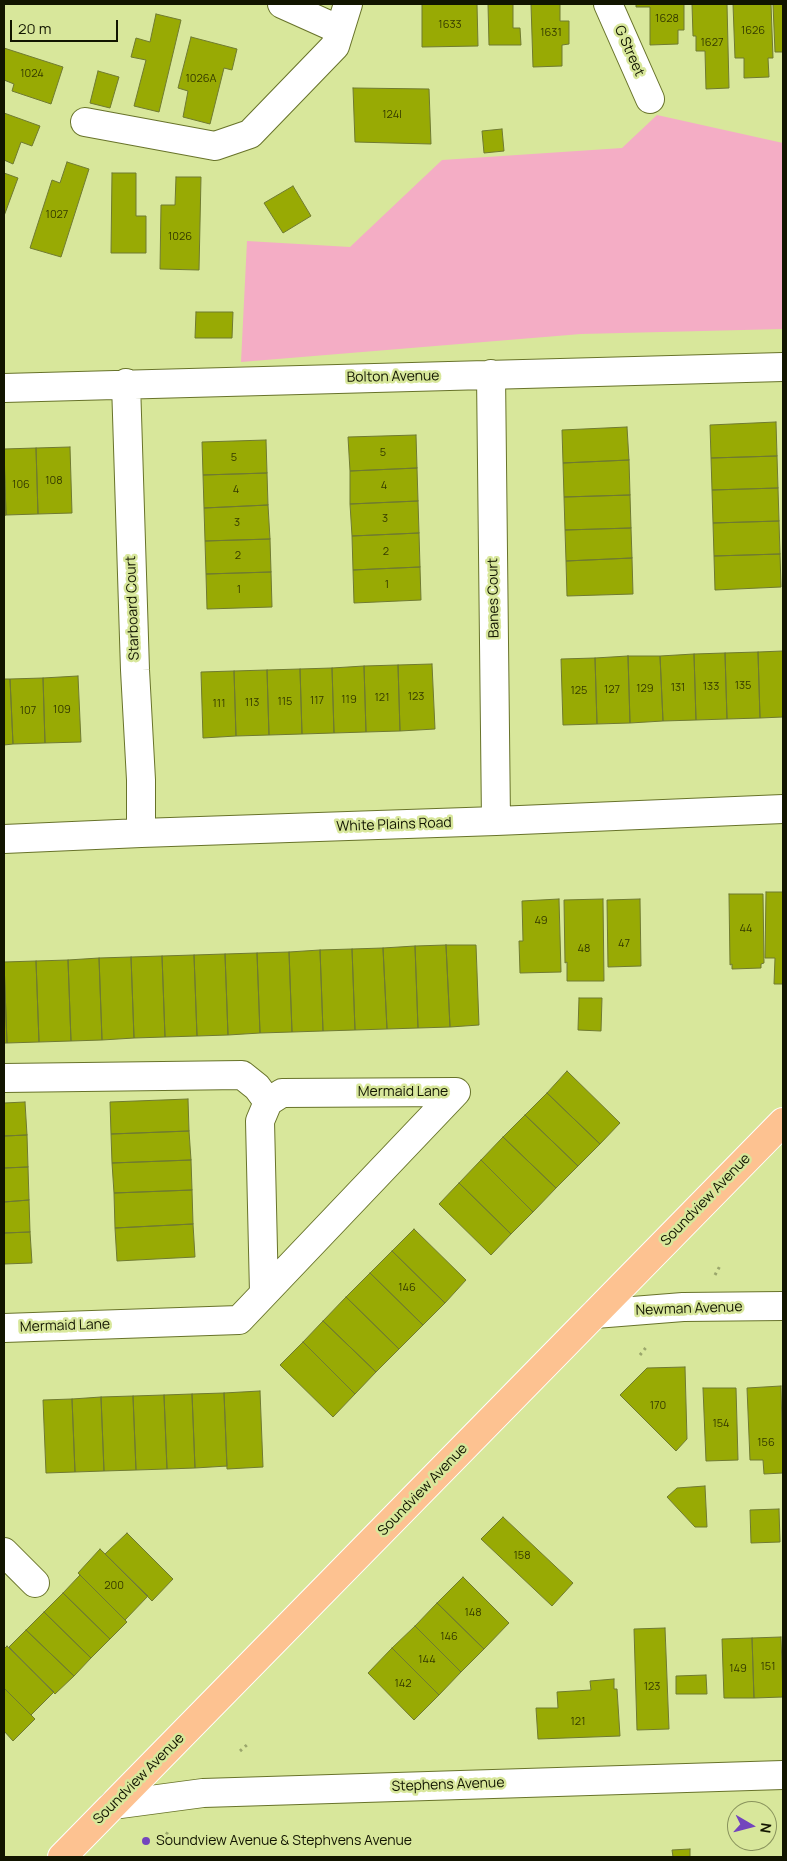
<!DOCTYPE html>
<style>
body{margin:0}
#map{position:relative;width:787px;height:1861px;overflow:hidden;background:#d8e79b;font-family:Manrope,sans-serif}
canvas{display:block}
.frame{position:absolute;inset:0;border:5px solid #121500;pointer-events:none}
.north{position:absolute;left:727px;top:1801px;width:50px;height:50px;box-sizing:border-box;background:#d8e79b;border:1px solid #89935d;border-radius:50%;rotate:98deg;font-size:14px;font-weight:700;line-height:20px;text-align:center;color:#121500}
.north::after{content:'';display:block;margin:auto;width:18px;height:22px;background:#7345bd;clip-path:polygon(50% 0,100% 100%,50% 72%,0 100%)}
.scale{position:absolute;left:10px;top:20px;width:108px;height:22px;box-sizing:border-box;border:2px solid #121500;border-top:0;padding-left:6px;font-size:15px;line-height:18px;white-space:nowrap;color:#121500;-webkit-text-stroke:4px #d8e79b;paint-order:stroke}
</style>
<div id="map">
<canvas width="787" height="1861"></canvas>
<div class="frame"></div>
<div class="north">N</div>
<div class="scale">20 m</div>
</div>
<script>
const g = document.querySelector('canvas').getContext('2d');
g.lineJoin = 'round';
function fillPath(path, color) {
  g.fillStyle = color;
  g.fill(path, 'evenodd');
}
function shape(rows) {
  const path = new Path2D();
  for (const r of rows) {
    path.moveTo(r[0], r[1]);
    for (let i = 2; i < r.length; i += 2) path.lineTo(r[i], r[i + 1]);
  }
  return path;
}
function trace(path, color, width, dash) {
  g.strokeStyle = color;
  g.lineWidth = width;
  g.lineCap = dash ? 'butt' : 'round';
  g.setLineDash(dash || []);
  g.stroke(path);
}
function label(font, color, halo, rows, align = 'center') {
  g.font = font + ' Manrope,sans-serif';
  g.lineWidth = 5;
  g.setLineDash([]);
  g.textBaseline = 'middle';
  g.strokeStyle = halo;
  g.fillStyle = color;
  for (const [text, x, y, turn = 0] of rows) {
    g.save();
    g.translate(x, y);
    g.rotate((+turn || 0) * Math.PI / 180);
    g.textAlign = isNaN(turn) ? turn : align;
    if (halo) g.strokeText(text, 0, 0);
    g.fillText(text, 0, 0);
    g.restore();
  }
}
fillPath(shape([
 [657,115,783,143,783,329,581,334,241,362,247,241,350,247,442,160,622,148]
]), '#f4adc5');
const building = shape([
 [422,4,477,4,478,46,422,47,422,4],
 [488,4,513,4,513,28,520,28,521,45,489,45,488,4],
 [531,4,560,4,560,21,569,21,569,44,562,45,562,66,533,67,531,4],
 [636,4,684,4,684,30,678,30,678,44,650,45,650,7,636,7,636,4],
 [692,4,727,4,729,88,706,89,705,51,696,51,696,36,693,36,692,4],
 [733,4,771,4,773,58,768,58,769,77,744,78,744,58,735,58,733,4],
 [773,4,783,4,783,52,775,52,773,4],
 [156,14,181,20,159,112,134,106,146,60,131,57,136,38,150,42,156,14],
 [191,37,237,49,232,70,224,68,210,124,183,117,188,91,178,88,191,37],
 [4,48,63,67,51,104,12,91,14,84,4,80,4,48],
 [98,71,119,77,110,108,90,103,98,71],
 [353,88,429,89,431,144,355,142,353,88],
 [4,113,40,126,32,146,21,142,13,164,4,160,4,113],
 [502,129,504,151,484,153,482,131,502,129],
 [67,162,89,169,61,257,30,248,52,180,60,183,67,162],
 [4,173,18,178,4,216,4,173],
 [112,173,136,173,136,216,146,216,146,253,111,253,112,173],
 [176,177,201,177,199,270,160,269,161,205,175,205,176,177],
 [293,186,311,216,283,233,264,203,293,186],
 [196,312,233,312,232,338,195,338,196,312],
 [776,422,777,456,711,458,710,425,776,422],
 [627,427,629,460,563,463,562,430,627,427],
 [416,435,417,468,350,471,348,437,416,435],
 [266,440,267,473,203,475,202,442,266,440],
 [70,447,72,513,38,514,36,448,70,447],
 [36,448,38,514,6,515,4,449,36,448],
 [4,456,6,515,4,516,4,456],
 [777,456,778,488,712,490,711,458,777,456],
 [629,460,630,495,564,497,563,463,629,460],
 [417,468,418,501,350,504,350,471,417,468],
 [267,473,268,505,204,508,203,475,267,473],
 [778,488,779,521,713,523,712,490,778,488],
 [630,495,631,528,565,530,564,497,630,495],
 [418,501,419,533,352,536,350,504,418,501],
 [268,505,270,539,205,541,204,508,268,505],
 [779,521,780,554,714,556,713,523,779,521],
 [631,528,632,558,566,561,565,530,631,528],
 [419,533,420,567,353,570,352,536,419,533],
 [270,539,271,572,206,574,205,541,270,539],
 [780,554,781,587,715,590,714,556,780,554],
 [632,558,633,594,567,596,566,561,632,558],
 [420,567,421,600,354,603,353,570,420,567],
 [271,572,272,607,207,609,206,574,271,572],
 [783,651,783,717,760,718,758,652,783,651],
 [758,652,760,718,727,719,725,653,758,652],
 [725,653,727,719,696,720,694,654,725,653],
 [694,654,696,720,663,721,660,656,694,654],
 [628,656,630,723,597,724,595,658,628,656],
 [628,656,660,656,663,721,630,723,628,656],
 [595,658,597,724,563,725,561,659,595,658],
 [432,664,435,729,400,731,398,665,432,664],
 [398,665,400,731,366,732,364,666,398,665],
 [364,666,366,732,334,733,332,668,364,666],
 [332,668,334,733,302,734,300,669,332,668],
 [300,669,302,734,269,735,267,670,300,669],
 [267,670,269,735,236,736,234,671,267,670],
 [234,671,236,736,203,738,201,672,234,671],
 [78,676,81,742,45,743,43,678,78,676],
 [43,678,45,743,13,744,10,679,43,678],
 [4,679,10,679,13,744,4,745,4,679],
 [766,892,783,892,783,984,774,984,775,958,765,958,766,892],
 [729,894,763,894,764,963,761,964,761,968,732,969,732,964,730,965,729,894],
 [559,899,561,972,520,973,519,941,523,941,522,901,559,899],
 [603,899,604,981,567,981,567,962,565,963,564,900,603,899],
 [640,899,641,966,608,967,607,900,640,899],
 [446,945,476,945,479,1025,450,1027,446,945],
 [446,945,450,1027,418,1028,415,946,446,945],
 [415,946,418,1028,387,1029,383,948,415,946],
 [383,948,387,1029,355,1030,352,949,383,948],
 [352,949,355,1030,323,1031,320,950,352,949],
 [320,950,323,1031,292,1032,289,952,320,950],
 [289,952,292,1032,260,1033,257,953,289,952],
 [257,953,260,1033,228,1035,225,954,257,953],
 [225,954,228,1035,197,1036,194,955,225,954],
 [194,955,197,1036,165,1037,162,956,194,955],
 [162,956,165,1037,134,1038,131,957,162,956],
 [131,957,134,1038,102,1040,99,958,131,957],
 [99,958,102,1040,71,1041,68,960,99,958],
 [68,960,71,1041,39,1042,36,961,68,960],
 [36,961,39,1042,7,1043,4,962,36,961],
 [4,962,7,1043,4,1043,4,962],
 [579,998,602,998,601,1031,578,1030,579,998],
 [567,1071,620,1123,600,1144,547,1093,567,1071],
 [547,1093,600,1144,578,1166,525,1115,547,1093],
 [188,1099,189,1131,111,1134,110,1102,188,1099],
 [25,1102,27,1135,4,1136,4,1103,25,1102],
 [525,1115,578,1166,556,1188,503,1137,525,1115],
 [189,1131,191,1160,112,1163,111,1134,189,1131],
 [27,1135,28,1167,4,1168,4,1136,27,1135],
 [503,1137,556,1188,533,1212,481,1160,503,1137],
 [191,1160,192,1190,114,1193,112,1163,191,1160],
 [481,1160,533,1212,511,1234,459,1183,481,1160],
 [28,1167,29,1200,4,1202,4,1168,28,1167],
 [459,1183,511,1234,491,1255,439,1204,459,1183],
 [192,1190,193,1224,115,1228,114,1193,192,1190],
 [29,1200,30,1232,4,1233,4,1202,29,1200],
 [193,1224,195,1257,117,1261,115,1228,193,1224],
 [414,1229,466,1280,445,1303,392,1251,414,1229],
 [30,1232,32,1263,4,1264,4,1233,30,1232],
 [392,1251,445,1303,423,1325,370,1273,392,1251],
 [370,1273,423,1325,399,1349,346,1297,370,1273],
 [346,1297,399,1349,376,1372,323,1321,346,1297],
 [323,1321,376,1372,355,1394,303,1342,323,1321],
 [303,1342,355,1394,333,1417,280,1365,303,1342],
 [685,1367,687,1439,676,1451,620,1395,647,1368,685,1367],
 [781,1386,783,1473,764,1474,763,1460,750,1460,747,1388,781,1386],
 [703,1388,736,1388,738,1460,706,1461,703,1388],
 [260,1391,263,1467,227,1469,224,1393,260,1391],
 [224,1393,227,1466,195,1468,192,1394,224,1393],
 [192,1394,195,1468,167,1469,164,1395,192,1394],
 [164,1395,167,1469,136,1470,133,1396,164,1395],
 [133,1396,136,1470,104,1471,101,1397,133,1396],
 [101,1397,104,1471,75,1472,72,1399,101,1397],
 [72,1399,75,1472,46,1473,43,1400,72,1399],
 [705,1486,707,1527,695,1527,667,1497,677,1488,705,1486],
 [779,1509,780,1542,751,1543,750,1510,779,1509],
 [503,1517,573,1583,552,1606,481,1539,503,1517],
 [127,1533,173,1579,152,1601,105,1554,127,1533],
 [100,1549,148,1596,125,1620,78,1573,100,1549],
 [80,1575,127,1622,110,1639,63,1593,80,1575],
 [463,1577,509,1623,484,1649,437,1603,463,1577],
 [63,1593,110,1639,91,1658,44,1612,63,1593],
 [437,1603,484,1649,461,1672,415,1626,437,1603],
 [44,1612,91,1658,74,1676,26,1630,44,1612],
 [415,1626,461,1672,439,1695,392,1648,415,1626],
 [665,1628,669,1729,637,1730,634,1629,665,1628],
 [26,1630,74,1676,55,1694,9,1647,26,1630],
 [781,1637,783,1697,754,1698,752,1638,781,1637],
 [752,1638,754,1698,724,1698,722,1639,752,1638],
 [7,1646,54,1692,31,1715,4,1688,4,1649,7,1646],
 [392,1648,439,1695,414,1720,368,1673,392,1648],
 [706,1675,707,1694,676,1694,676,1676,706,1675],
 [614,1679,614,1689,617,1689,620,1736,538,1739,536,1708,558,1708,557,1692,591,1690,590,1681,614,1679],
 [4,1688,35,1719,13,1741,4,1731,4,1688],
 [690,1849,690,1857,673,1857,672,1850,690,1849]
]);
fillPath(building, '#98aa04');
trace(building, '#6f7a31', 1);
const minor = shape([
 [282,4,340,30],
 [608,4,650,99],
 [85,122,215,146,250,134,335,46,348,4],
 [491,374,496,821],
 [126,383,135,670,141,780,141,833],
 [4,388,783,367],
 [4,839,141,833,496,821,783,809],
 [4,1078,242,1075,257,1087,268,1102],
 [595,1314,683,1307,783,1306],
 [4,1328,239,1320,456,1092,282,1093,268,1102,260,1121,264,1293],
 [4,1552,35,1583],
 [113,1805,203,1793,783,1775]
]);
const major = shape([
 [62,1857,783,1122]
]);
trace(minor, '#68732a', 30);
trace(major, '#fff', 30);
trace(shape([
 [715,1275,721,1264],
 [640,1355,648,1345],
 [240,1751,248,1744],
 [163,1840,169,1830]
]), '#9ba76c', 3, [2.5, 4]);
trace(minor, '#fff', 28);
trace(major, '#fdc291', 28);
for (const [x, y, r, color] of [
 [146,1841,5,"#7345bd"]
]) {
  const dot = new Path2D();
  dot.arc(x, y, r, 0, 2 * Math.PI);
  g.fillStyle = color;
  g.fill(dot);
  trace(dot, '#d8e79b', 2);
}
label('11px', '#343a01', null, [
 ["1628",667,19],
 ["1633",450,25],
 ["1626",753,31],
 ["1631",551,33],
 ["1627",712,43],
 ["1024",32,74],
 ["1026A",201,79],
 ["124I",392,115],
 ["1027",57,215],
 ["1026",180,237],
 ["5",383,453],
 ["5",234,458],
 ["108",54,481],
 ["106",21,485],
 ["4",384,486],
 ["4",236,490],
 ["3",385,519],
 ["3",237,523],
 ["2",386,552],
 ["2",238,556],
 ["1",387,585],
 ["1",239,590],
 ["135",743,686],
 ["133",711,687],
 ["131",678,688],
 ["129",645,689],
 ["127",612,690],
 ["125",579,691],
 ["123",416,697],
 ["121",382,698],
 ["119",349,700],
 ["117",317,701],
 ["115",285,702],
 ["113",252,703],
 ["111",219,704],
 ["109",62,710],
 ["107",28,711],
 ["49",541,921],
 ["44",746,929],
 ["47",624,944],
 ["48",584,949],
 ["146",407,1288],
 ["170",658,1406],
 ["154",721,1424],
 ["156",766,1443],
 ["158",522,1556],
 ["200",114,1586],
 ["148",473,1613],
 ["146",449,1637],
 ["144",427,1660],
 ["151",768,1667],
 ["149",738,1669],
 ["142",403,1684],
 ["123",652,1687],
 ["121",578,1722]
]);
label('14px', '#121500', '#d8e79b', [
 ["G Street",629,51,66],
 ["Bolton Avenue",393,377,-1],
 ["Banes Court",494,598,-91],
 ["Starboard Court",133,608,-92],
 ["White Plains Road",394,825,-2],
 ["Mermaid Lane",403,1092],
 ["Soundview Avenue",706,1200,-46],
 ["Newman Avenue",689,1309,-2],
 ["Mermaid Lane",65,1326,-2],
 ["Soundview Avenue",423,1490,-46],
 ["Soundview Avenue",139,1779,-45],
 ["Stephens Avenue",448,1785,-2]
]);
label('14px', '#121500', '#d8e79b', [
 ["Soundview Avenue & Stephvens Avenue",156,1841]
], 'left');
</script>
